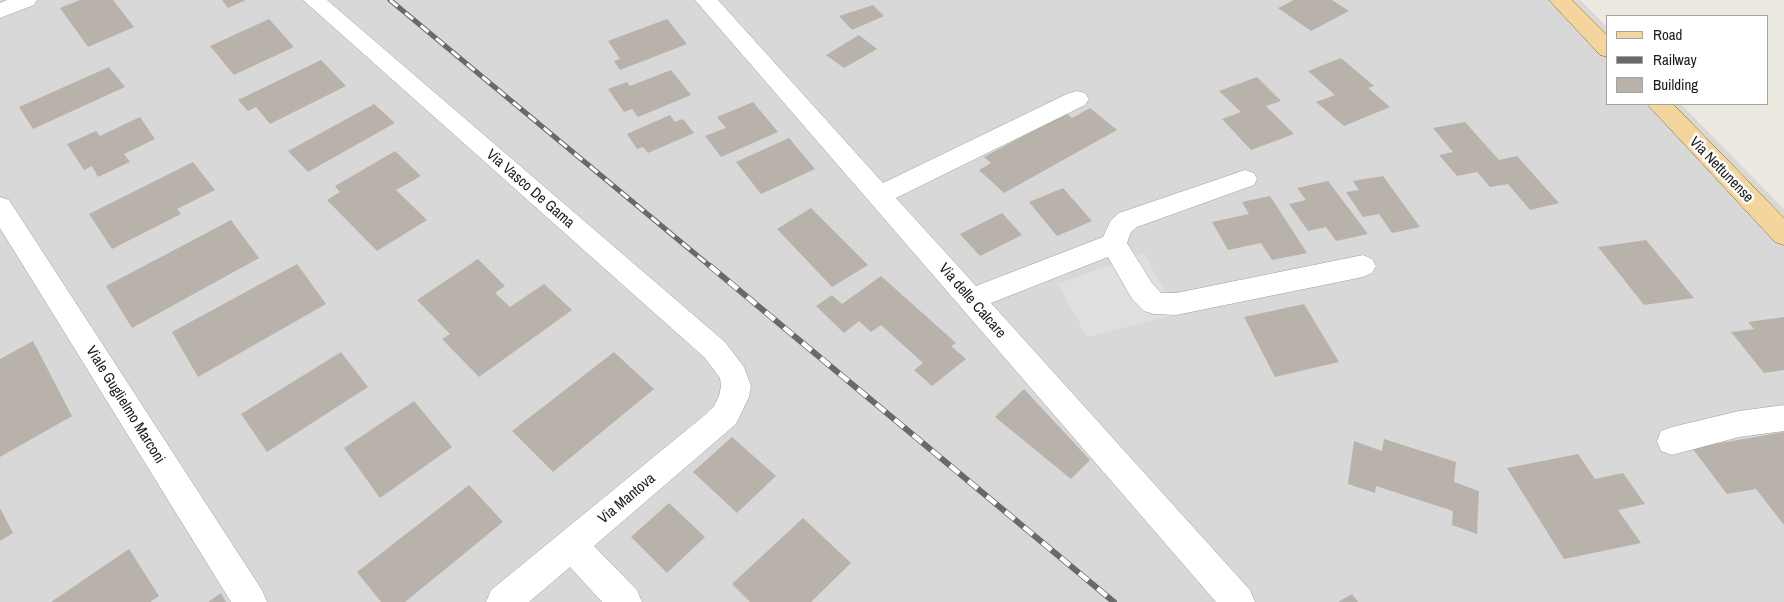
<!DOCTYPE html>
<style>
body{margin:0}
#map{position:relative;width:1784px;height:602px;overflow:hidden;background:#ece9e1;font-family:"Archivo Narrow",sans-serif}
canvas{display:block}
.legend{position:absolute;left:1606px;top:15px;width:162px;height:90px;box-sizing:border-box;background:#fff;border:1px solid #a4a4a4;margin:0;padding:6px 9px;list-style:none;font-size:15px;color:#1b1b1b}
.legend li{display:flex;align-items:center;gap:10px;height:25px}
.legend b{width:25px;border:1px solid #a4a4a4}
</style>
<div id="map">
<canvas width="1784" height="602"></canvas>
<ul class="legend">
<li><b style="height:6px;background:#f4d59e"></b>Road</li>
<li><b style="height:6px;background:#696969"></b>Railway</li>
<li><b style="height:14px;background:#b8b2ab"></b>Building</li>
</ul>
</div>
<script>
const g = document.querySelector('canvas').getContext('2d');
g.lineJoin = 'round';
function fillPath(path, color) {
  g.fillStyle = color;
  g.fill(path, 'evenodd');
}
function shape(rows) {
  const path = new Path2D();
  for (const r of rows) {
    path.moveTo(r[0], r[1]);
    for (let i = 2; i < r.length; i += 2) path.lineTo(r[i], r[i + 1]);
  }
  return path;
}
function trace(path, color, width, dash) {
  g.strokeStyle = color;
  g.lineWidth = width;
  g.lineCap = dash ? 'butt' : 'round';
  g.setLineDash(dash || []);
  g.stroke(path);
}
function label(font, color, halo, rows, align = 'center') {
  g.font = font + ' "Archivo Narrow",sans-serif';
  g.lineWidth = 5;
  g.setLineDash([]);
  g.textBaseline = 'middle';
  g.strokeStyle = halo;
  g.fillStyle = color;
  for (const [text, x, y, turn = 0] of rows) {
    g.save();
    g.translate(x, y);
    g.rotate((+turn || 0) * Math.PI / 180);
    g.textAlign = isNaN(turn) ? turn : align;
    if (halo) g.strokeText(text, 0, 0);
    g.fillText(text, 0, 0);
    g.restore();
  }
}
fillPath(shape([
 [0,0,1580,0,1608,28,1608,104,1681,104,1784,209,1784,602,0,602]
]), '#d9d8d8');
fillPath(shape([
 [1144,253,1177,314,1087,337,1058,284]
]), '#dfdfdf');
fillPath(shape([
 [80,0,113,0,134,27,88,47,60,8],
 [222,0,246,0,228,8],
 [1294,0,1332,0,1349,11,1311,31,1278,8],
 [873,5,884,16,852,30,839,16],
 [269,19,294,47,234,75,210,46],
 [667,19,687,44,620,70,614,61,620,59,608,41],
 [859,35,877,49,844,68,826,55],
 [1341,58,1374,86,1368,88,1390,107,1344,126,1316,102,1335,95,1308,71],
 [321,60,346,86,270,124,256,107,248,111,238,100],
 [109,67,125,87,33,129,19,107],
 [671,70,691,95,638,117,632,109,624,112,608,89,627,82,630,86],
 [1257,77,1281,101,1266,106,1294,134,1251,150,1222,119,1241,112,1219,91],
 [753,102,778,132,721,157,705,136,726,128,717,117],
 [374,104,395,123,308,172,288,151],
 [1090,108,1117,130,1004,193,979,170,991,163,984,157,1066,113,1072,118],
 [670,115,675,122,683,119,694,133,648,153,643,147,637,149,627,134],
 [140,117,155,139,124,154,130,162,98,177,92,166,84,170,67,144,96,131,100,136],
 [1465,122,1499,160,1517,156,1559,203,1530,210,1508,184,1490,187,1477,172,1457,176,1439,155,1453,152,1433,128],
 [789,138,815,169,761,194,736,162],
 [395,151,421,176,396,190,427,220,377,251,327,200,340,192,335,186],
 [193,162,215,190,177,209,181,214,112,249,89,214],
 [1383,176,1420,227,1392,233,1379,214,1363,217,1346,192,1359,190,1353,181],
 [1328,181,1368,234,1336,241,1326,227,1308,231,1289,204,1306,200,1297,188],
 [1063,188,1092,221,1057,236,1029,202],
 [1270,196,1307,253,1272,260,1261,243,1228,250,1212,222,1249,214,1242,202],
 [811,208,868,265,832,287,777,229],
 [1002,213,1022,235,980,256,960,234],
 [231,220,259,258,132,328,106,286],
 [1646,240,1694,298,1644,305,1598,247],
 [478,259,505,286,495,293,510,307,544,284,572,310,479,377,442,339,450,334,417,300],
 [297,264,326,304,198,377,172,332],
 [881,276,956,343,951,346,966,359,932,386,914,370,923,363,881,325,871,332,859,321,844,333,816,306,832,295,842,304],
 [1304,304,1339,362,1275,377,1244,317],
 [1784,317,1784,370,1764,373,1731,332,1754,329,1748,322],
 [33,341,72,416,0,457,0,359],
 [341,352,368,387,267,452,241,414],
 [614,352,654,389,553,472,512,431],
 [1024,389,1090,460,1071,479,995,417],
 [414,401,452,447,380,498,344,448],
 [1784,432,1784,525,1756,489,1727,494,1692,448],
 [732,437,776,476,737,513,693,472],
 [1384,439,1456,462,1454,482,1479,491,1477,534,1452,525,1453,511,1376,486,1375,493,1348,484,1354,441,1382,451],
 [1578,454,1595,479,1623,473,1645,504,1618,510,1641,543,1564,559,1507,468],
 [469,485,503,522,405,602,381,602,357,572],
 [669,503,705,537,667,573,631,537],
 [0,508,13,533,0,541],
 [803,518,851,563,811,602,750,602,732,584],
 [129,549,159,596,150,602,51,602],
 [221,593,226,602,208,602],
 [1352,594,1358,602,1338,602]
]), '#b8b2ab');
const minor = shape([
 [7,0,37,0,34,5,0,18,0,3,7,0],
 [303,0,327,0,725,342,744,367,751,386,749,397,736,424,594,546,637,590,642,602,602,602,570,567,529,602,486,602,491,590,706,414,714,406,719,396,721,386,720,378,705,358,303,0],
 [695,0,718,0,883,183,1069,93,1077,91,1085,93,1089,99,1085,105,896,198,976,286,1103,237,1111,220,1119,213,1245,170,1254,173,1257,179,1254,185,1137,227,1131,232,1127,243,1152,283,1161,293,1176,293,1363,255,1372,259,1376,266,1372,273,1363,277,1176,315,1154,314,1144,311,1132,299,1108,257,991,303,1250,590,1255,602,1216,602,695,0],
 [0,197,9,200,262,590,267,602,231,602,0,228,0,197],
 [1784,405,1784,431,1739,437,1672,455,1661,451,1657,441,1661,431,1672,427,1739,411,1784,405]
]);
const major = shape([
 [1549,0,1572,0,1608,36,1608,57,1600,55,1549,0],
 [1647,104,1673,104,1784,218,1784,245,1775,242,1647,104]
]);
trace(minor, '#9f9f9f', 1);
trace(major, '#86670b', 1);
fillPath(minor, '#fff');
fillPath(major, '#f4d59e');
const railFar1 = shape([
 [390,0,711,267]
]);
const rail = shape([
 [710,266,1114,602]
]);
trace(railFar1, '#696969', 5);
trace(rail, '#696969', 6);
trace(railFar1, '#fff', 3, [10]);
trace(rail, '#fff', 4.5, [12]);
label('15px', '#1b1b1b', '#fff', [
 ["Via Nettunense",1721,170,46],
 ["Via Vasco De Gama",530,189,41],
 ["Via delle Calcare",972,301,49],
 ["Viale Guglielmo Marconi",125,405,58],
 ["Via Mantova",627,499,-40]
]);
</script>
